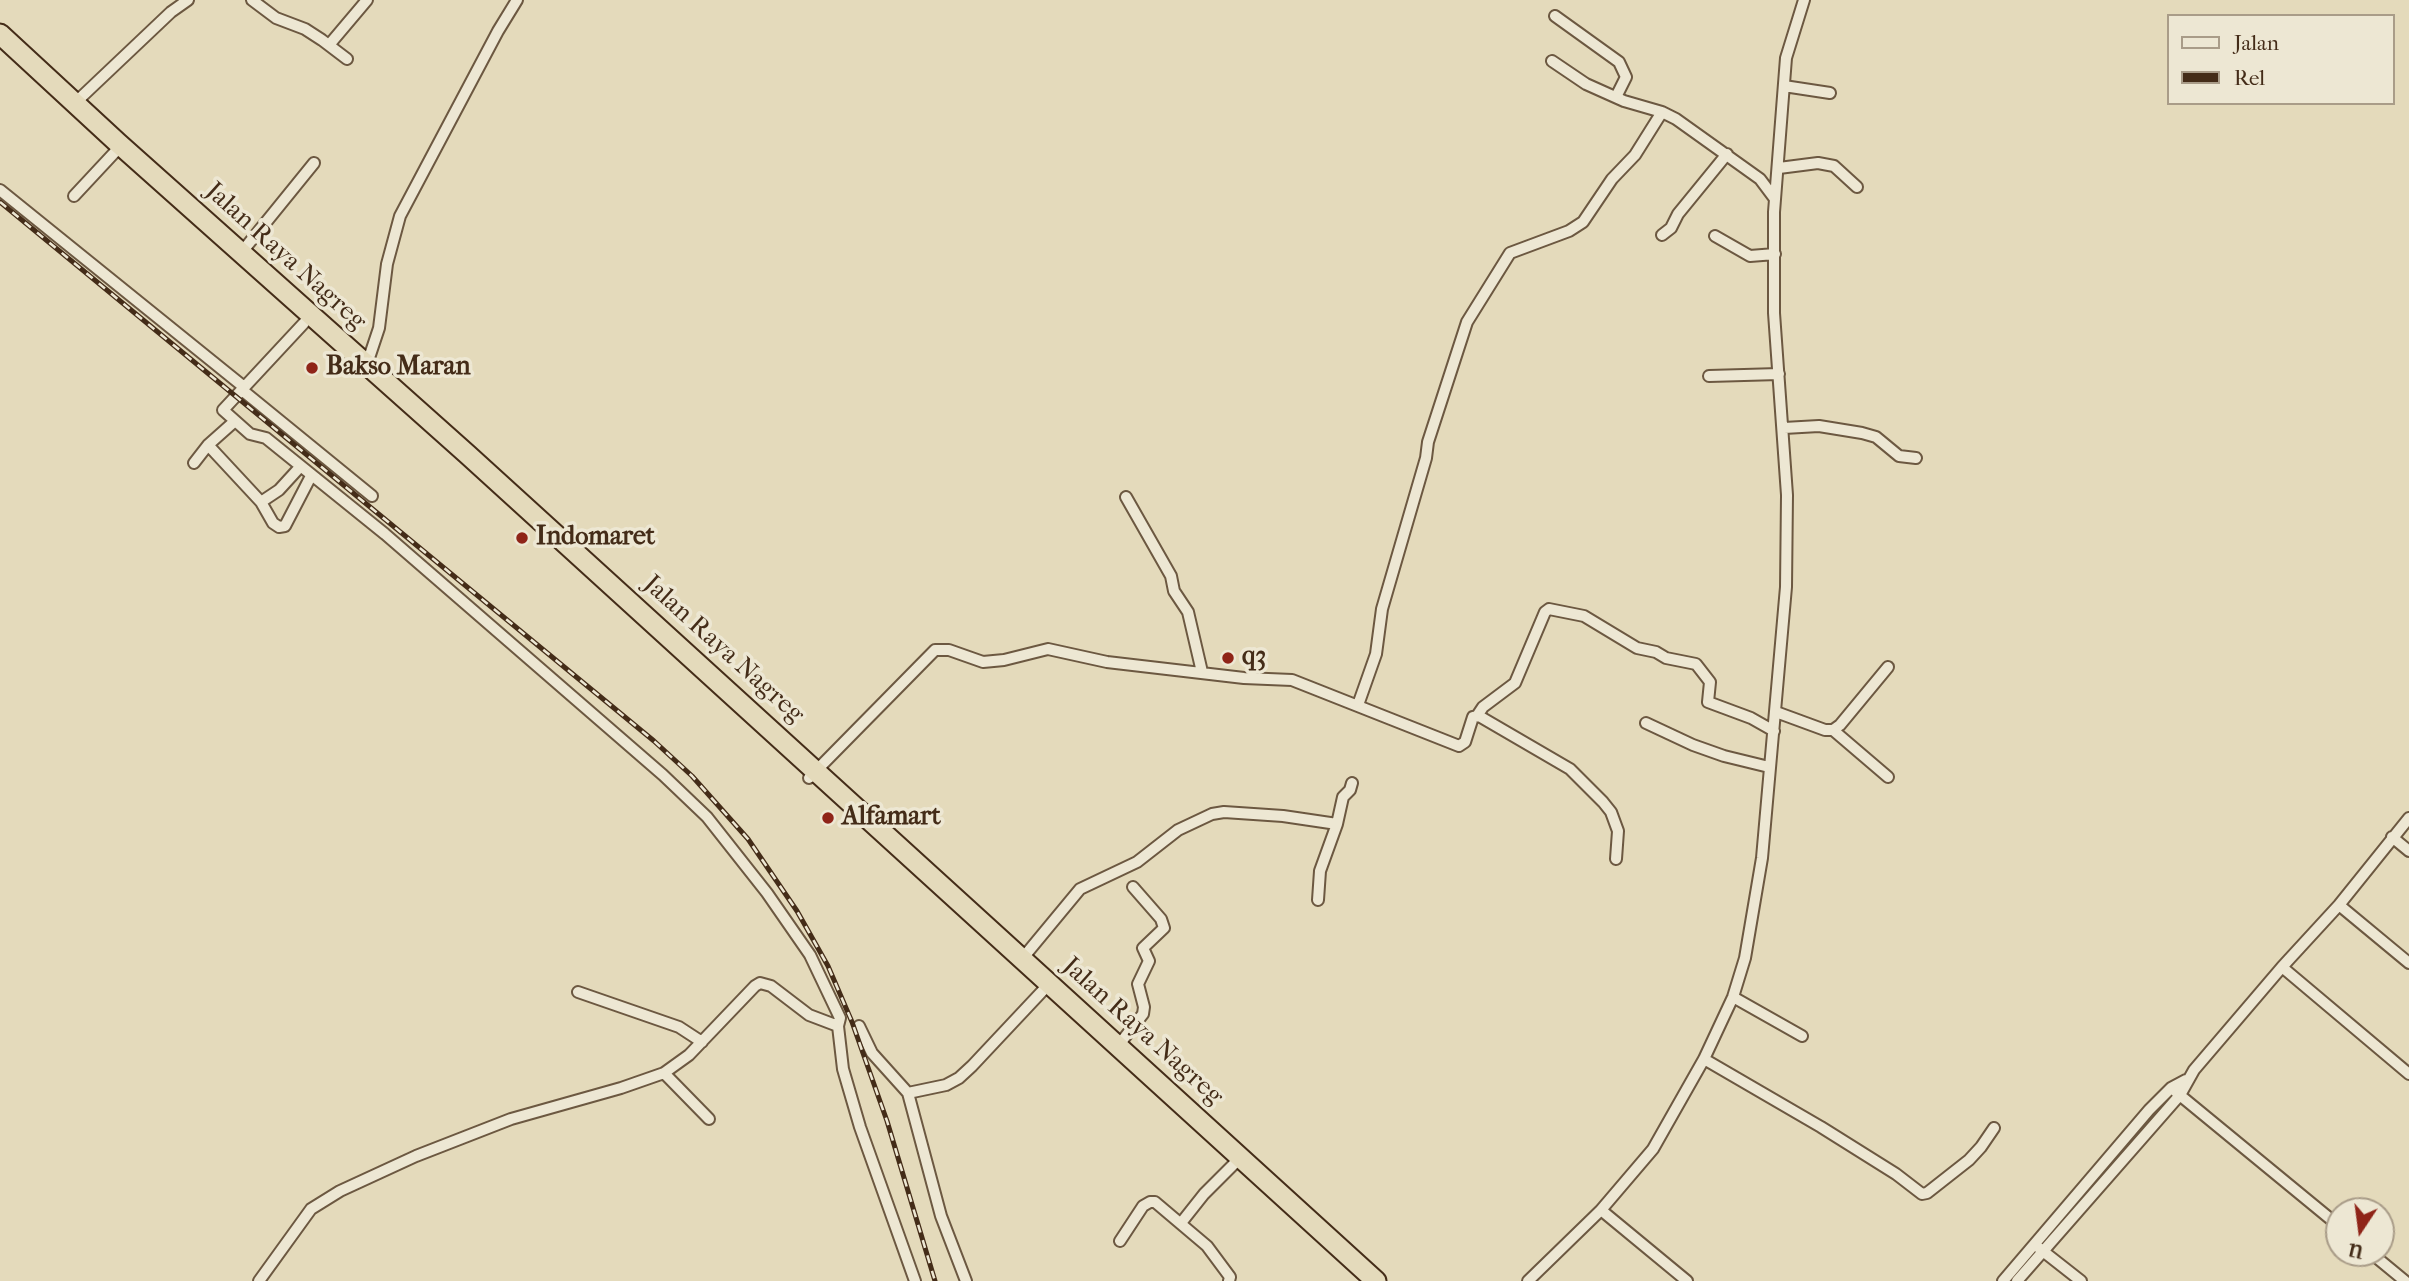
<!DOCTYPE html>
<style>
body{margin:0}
#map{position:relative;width:2409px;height:1281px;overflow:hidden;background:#e4dabb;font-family:"IM FELL French Canon",serif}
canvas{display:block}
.legend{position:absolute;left:2167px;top:14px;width:228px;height:91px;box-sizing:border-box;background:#ede7d3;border:2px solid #a99c88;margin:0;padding:9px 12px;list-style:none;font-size:21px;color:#442c18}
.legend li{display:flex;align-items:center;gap:14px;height:35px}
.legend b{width:35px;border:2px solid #a99c88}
.north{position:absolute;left:2325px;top:1197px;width:70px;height:70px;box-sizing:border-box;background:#ede7d3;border:2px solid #a99c88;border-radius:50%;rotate:193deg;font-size:19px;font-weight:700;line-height:28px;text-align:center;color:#442c18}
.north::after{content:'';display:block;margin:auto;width:24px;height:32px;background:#8f2418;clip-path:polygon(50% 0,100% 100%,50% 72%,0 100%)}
</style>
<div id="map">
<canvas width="2409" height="1281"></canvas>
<ul class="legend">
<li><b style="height:9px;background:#ede7d3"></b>Jalan</li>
<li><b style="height:9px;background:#442c18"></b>Rel</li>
</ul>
<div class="north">U</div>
</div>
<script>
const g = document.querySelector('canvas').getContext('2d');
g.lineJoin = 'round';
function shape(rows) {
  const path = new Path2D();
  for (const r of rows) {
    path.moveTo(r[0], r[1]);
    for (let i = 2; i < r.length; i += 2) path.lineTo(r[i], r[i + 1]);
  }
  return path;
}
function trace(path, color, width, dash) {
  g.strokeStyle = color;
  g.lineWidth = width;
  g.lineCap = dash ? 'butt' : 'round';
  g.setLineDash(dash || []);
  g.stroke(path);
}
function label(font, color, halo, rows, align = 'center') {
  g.font = font + ' "IM FELL French Canon",serif';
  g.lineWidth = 7;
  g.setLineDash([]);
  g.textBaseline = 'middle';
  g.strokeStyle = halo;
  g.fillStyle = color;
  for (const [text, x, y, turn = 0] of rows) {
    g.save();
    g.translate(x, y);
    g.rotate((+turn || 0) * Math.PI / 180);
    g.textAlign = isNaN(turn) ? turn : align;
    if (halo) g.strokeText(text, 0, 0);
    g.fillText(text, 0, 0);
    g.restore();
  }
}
const minor = shape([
 [252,0,276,18,305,29,322,40,347,59],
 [1555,16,1619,62,1626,77,1616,97],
 [329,45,367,0],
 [1552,61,1586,84,1624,101,1662,112,1676,119,1760,179,1775,199],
 [1784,86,1830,93],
 [75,103,171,12,188,0],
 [1779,168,1818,163,1834,166,1857,187],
 [0,190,244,387],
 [74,196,115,152],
 [1662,235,1671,228,1678,214,1727,154],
 [1715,236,1750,256,1775,254],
 [241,253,314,163],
 [304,323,223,410,250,434,266,438,385,534,663,775,707,817,767,893,810,955,840,1018,838,1026,843,1069,860,1127,915,1281],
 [367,364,379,328,387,264,400,216,498,31,517,0],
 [1709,376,1779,374],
 [242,390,372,496],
 [1784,428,1819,426,1862,433,1876,437,1899,456,1916,458],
 [208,445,261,502,279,490,300,467],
 [194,463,208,445,235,421],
 [1126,497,1171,576,1174,591,1188,612,1202,672],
 [261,502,273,523,279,527,285,526,311,476],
 [1358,705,1376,654,1382,609,1426,458,1428,442,1467,322,1510,253,1569,231,1583,222,1612,179,1635,155,1662,112],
 [1776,712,1825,730,1833,730,1840,725,1888,667],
 [1477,716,1483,707,1515,683,1545,612,1549,609,1584,616,1637,648,1656,652,1666,658,1696,664,1710,682,1708,702,1751,718,1774,731],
 [1646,723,1693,745,1724,756,1769,767],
 [1833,730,1888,777],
 [809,778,935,650,949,650,983,662,1004,660,1048,649,1107,662,1244,678,1292,680,1459,746,1465,742,1473,717,1479,716,1570,769,1603,802,1611,812,1618,831,1616,859],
 [2392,837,2409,851],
 [1318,900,1320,871,1337,824],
 [2339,905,2409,963],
 [1022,959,1080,889,1137,862,1178,830,1212,814,1224,812,1283,816,1337,824,1343,797,1350,790,1352,783],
 [2282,967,2409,1074],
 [578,992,679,1027,702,1042],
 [1733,997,1802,1036],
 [859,1026,872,1053,908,1093,941,1216,966,1281],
 [1118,1046,1143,1014,1144,1007,1138,984,1149,961,1143,948,1164,928,1161,919,1133,887],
 [1704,1059,1821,1127,1896,1174,1922,1194,1927,1193,1969,1160,1981,1147,1994,1128],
 [664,1073,709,1119],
 [2176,1092,2339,1226],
 [908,1093,946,1085,959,1078,972,1066,1049,984],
 [1601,1210,1687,1281],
 [1181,1223,1204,1194,1234,1164],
 [1120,1241,1143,1206,1150,1202,1155,1202,1207,1246,1230,1277,1229,1281],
 [2039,1248,2081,1281],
 [2371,1253,2405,1281],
 [259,1281,311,1209,340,1191,416,1156,511,1119,621,1088,664,1073,689,1055,755,986,760,983,771,986,809,1015,838,1026],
 [1528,1281,1601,1210,1653,1149,1704,1059,1733,997,1745,958,1762,858,1786,587,1787,495,1774,313,1774,212,1786,58,1804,0],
 [2003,1281,2149,1110,2171,1088,2186,1080],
 [2017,1281,2180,1095,2194,1070,2282,967,2339,905,2409,818]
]);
const trunk = shape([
 [0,34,118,143,467,454,1376,1281]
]);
trace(minor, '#6c5841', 14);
trace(trunk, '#442c18', 23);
trace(minor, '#ede7d3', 10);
trace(trunk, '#e4dabb', 19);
const rail = shape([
 [0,202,654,741,692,776,748,839,797,911,828,966,852,1022,887,1121,935,1281]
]);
trace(rail, '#442c18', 5);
trace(rail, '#ede7d3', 2.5, [8]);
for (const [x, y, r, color] of [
 [312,368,7,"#8f2418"],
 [522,538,7,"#8f2418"],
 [1228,658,7,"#8f2418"],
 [828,818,7,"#8f2418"]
]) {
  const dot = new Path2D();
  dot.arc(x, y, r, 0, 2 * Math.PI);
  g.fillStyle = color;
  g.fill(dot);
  trace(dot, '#ede7d3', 2.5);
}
label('26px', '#442c18', '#ede7d3', [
 ["Jalan Raya Nagreg",285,257,42],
 ["Jalan Raya Nagreg",723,650,42],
 ["Jalan Raya Nagreg",1142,1032,42]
]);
label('bold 26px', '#442c18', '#ede7d3', [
 ["Bakso Maran",326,368],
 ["Indomaret",536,538],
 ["q3",1242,658],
 ["Alfamart",842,818]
], 'left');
</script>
